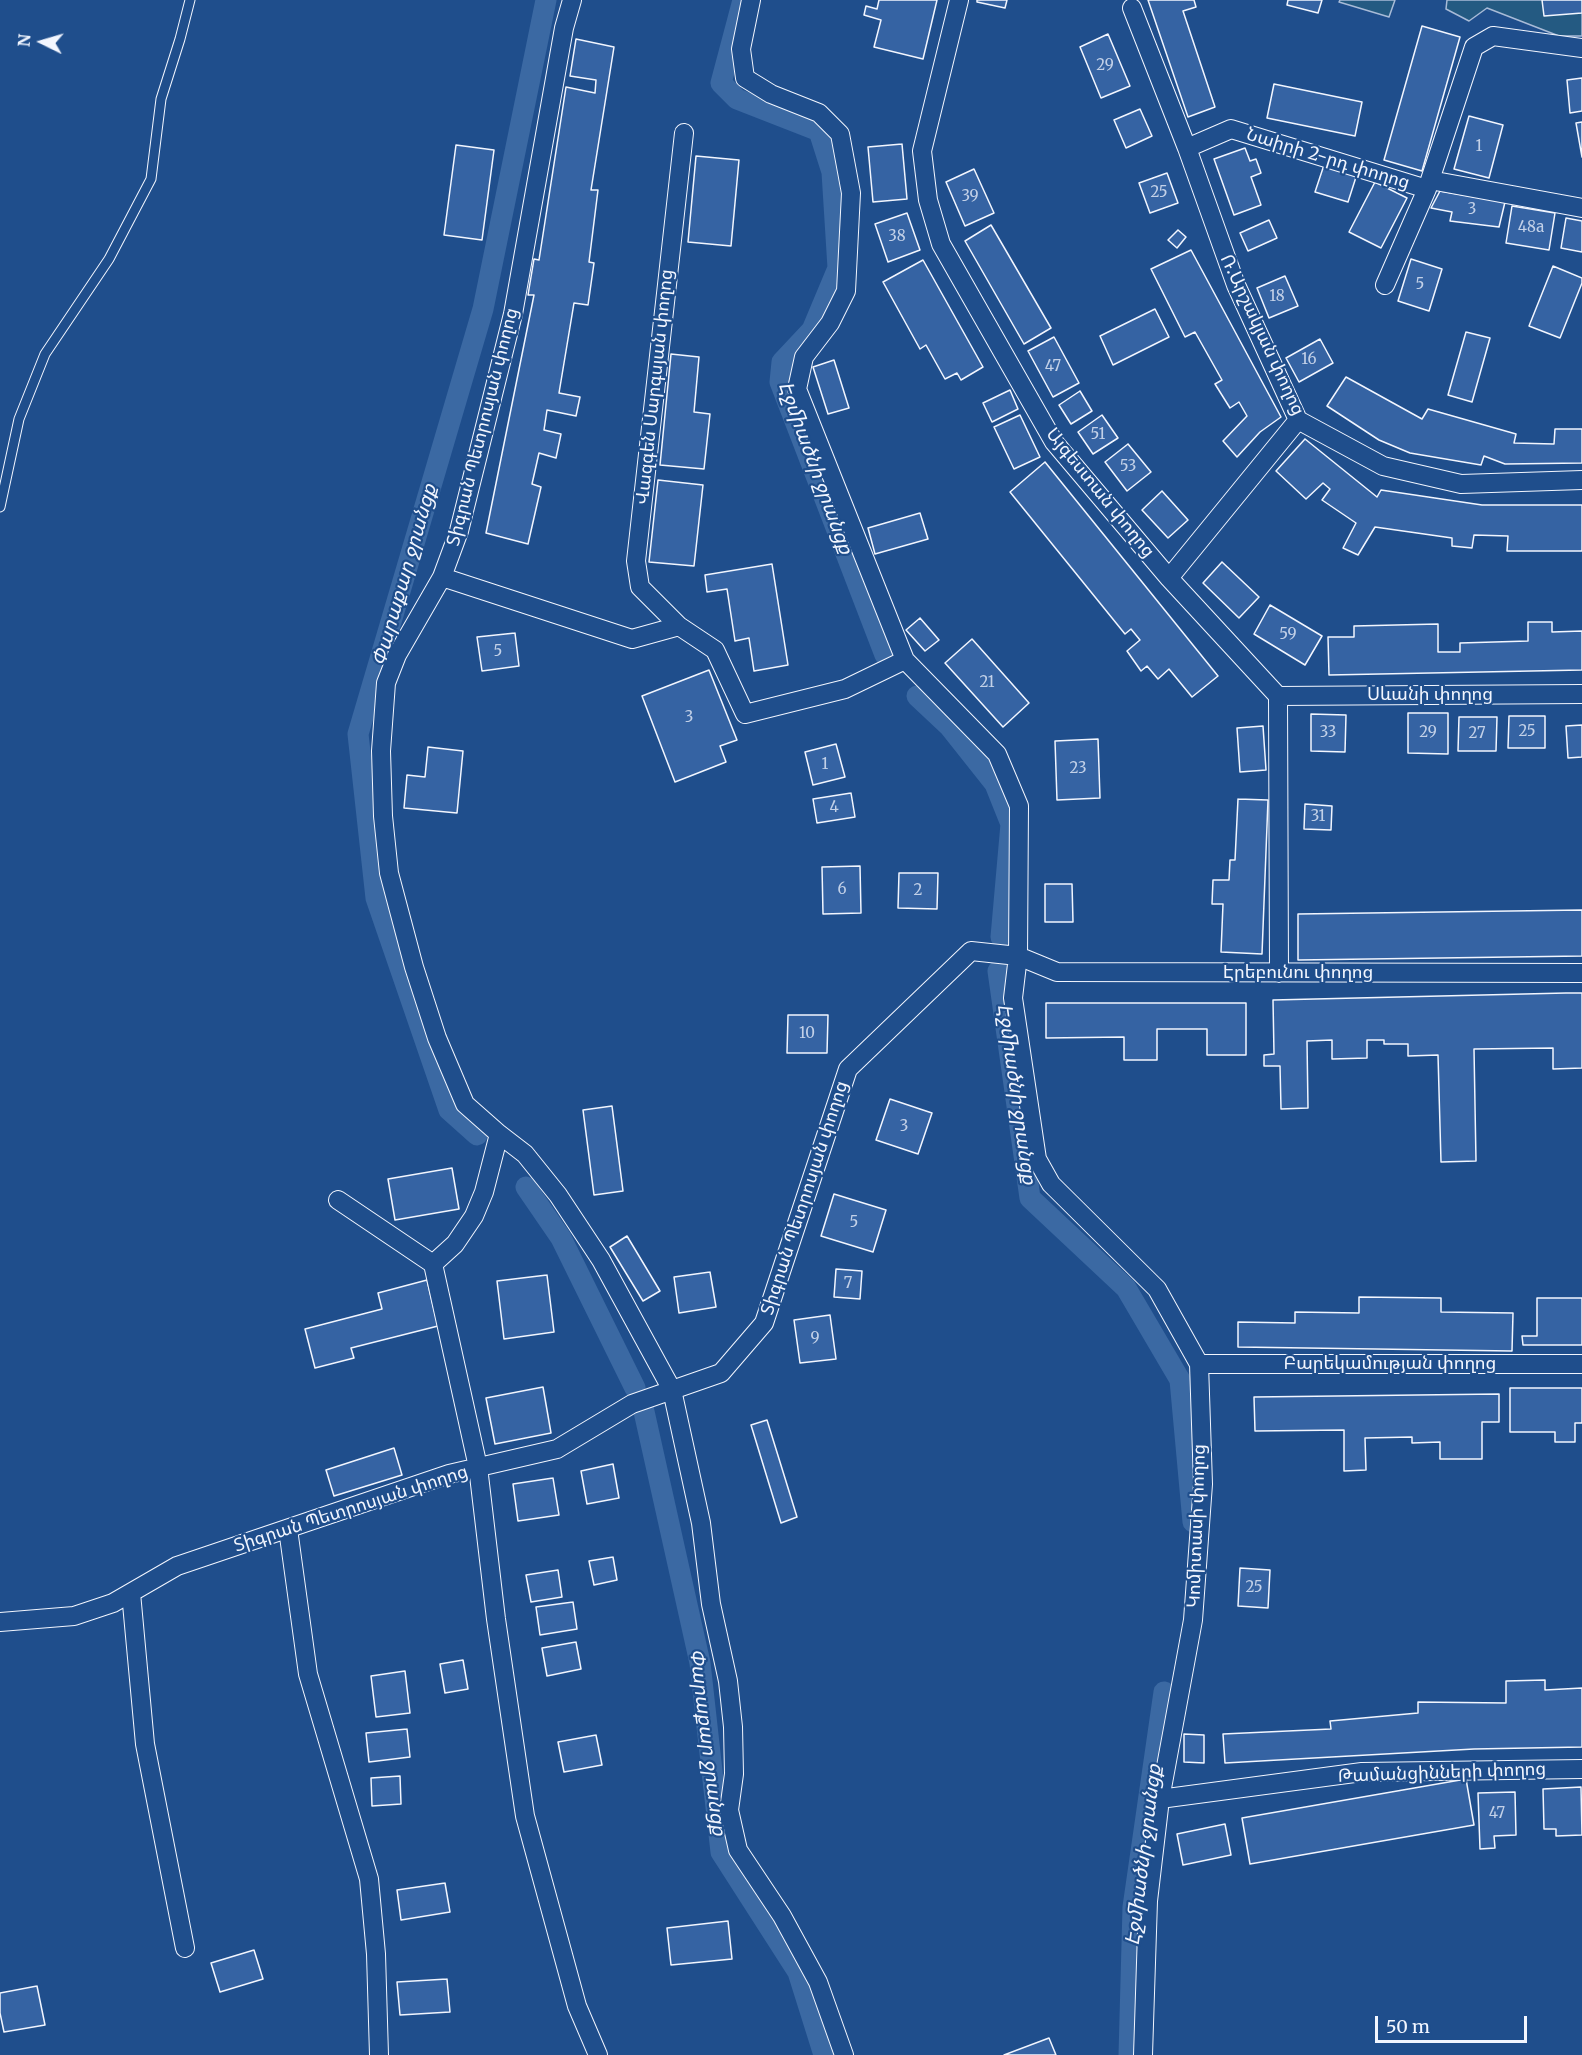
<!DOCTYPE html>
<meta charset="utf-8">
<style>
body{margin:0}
#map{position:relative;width:1582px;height:2055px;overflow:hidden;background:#1f4e8c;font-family:Merriweather,serif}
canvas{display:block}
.north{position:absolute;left:12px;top:12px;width:60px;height:60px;-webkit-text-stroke:4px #1f4e8c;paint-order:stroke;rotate:275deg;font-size:16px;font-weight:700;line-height:24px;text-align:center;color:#f2f6ff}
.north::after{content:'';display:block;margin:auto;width:21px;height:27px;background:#f2f6ff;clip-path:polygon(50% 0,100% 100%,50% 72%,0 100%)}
.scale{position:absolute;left:1375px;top:2016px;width:152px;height:27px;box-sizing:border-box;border:3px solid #f2f6ff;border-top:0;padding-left:8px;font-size:18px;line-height:21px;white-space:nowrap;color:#f2f6ff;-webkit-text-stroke:4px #1f4e8c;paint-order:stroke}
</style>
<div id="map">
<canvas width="1582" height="2055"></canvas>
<div class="north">N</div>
<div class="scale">50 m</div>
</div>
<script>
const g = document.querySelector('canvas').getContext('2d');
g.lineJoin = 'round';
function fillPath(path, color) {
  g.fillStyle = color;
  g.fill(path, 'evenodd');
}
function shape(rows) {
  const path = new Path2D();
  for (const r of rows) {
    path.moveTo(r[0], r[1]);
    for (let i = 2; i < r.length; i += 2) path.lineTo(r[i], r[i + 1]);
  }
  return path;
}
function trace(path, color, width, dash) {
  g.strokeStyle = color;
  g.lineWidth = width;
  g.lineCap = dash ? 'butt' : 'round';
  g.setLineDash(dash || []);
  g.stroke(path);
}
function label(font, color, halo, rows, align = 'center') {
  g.font = font + ' Merriweather,"Noto Sans Armenian",serif';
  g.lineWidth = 4.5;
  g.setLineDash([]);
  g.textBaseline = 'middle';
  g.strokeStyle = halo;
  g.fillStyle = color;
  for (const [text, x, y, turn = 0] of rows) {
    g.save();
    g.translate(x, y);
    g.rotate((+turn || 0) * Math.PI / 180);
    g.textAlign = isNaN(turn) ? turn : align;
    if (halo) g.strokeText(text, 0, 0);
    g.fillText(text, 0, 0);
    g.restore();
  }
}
const green = shape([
 [1340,0,1395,0,1389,17,1339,2,1340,0],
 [1447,0,1582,0,1582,36,1559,36,1487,8,1469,21,1446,9,1447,0]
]);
fillPath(green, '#245a82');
trace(green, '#a8bbd7', 1.5);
trace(shape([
 [743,0,721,83,737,99,819,131,832,172,838,268,812,330,782,362,780,382,885,655],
 [917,696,949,726,995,784,1011,824,1001,937],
 [998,971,1030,1198,1126,1288,1180,1380,1193,1522],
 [477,1135,449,1110,376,898,358,734,483,309,546,0],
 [526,1187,561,1238,635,1388],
 [643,1407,700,1663,721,1852,798,1972,824,2055],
 [1129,2055,1133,1907,1164,1692]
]), '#3b69a3', 21);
const building = shape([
 [879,0,937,0,923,59,874,47,881,20,864,15,866,6,877,9,879,0],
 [977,0,1007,0,1005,8,977,2,977,0],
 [1148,0,1194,0,1196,7,1183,11,1215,107,1188,117,1148,0],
 [1288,0,1322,0,1318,13,1287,5,1288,0],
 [1542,0,1582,0,1582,13,1544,16,1542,0],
 [1422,26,1460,37,1422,171,1384,160,1422,26],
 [1108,34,1130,86,1101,98,1080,47,1108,34],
 [576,39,614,47,591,190,598,190,589,262,594,263,588,305,574,303,559,393,580,397,576,416,547,410,544,430,561,434,556,458,539,453,532,484,541,487,528,544,486,533,534,295,528,295,534,259,539,260,566,87,595,93,596,80,570,76,576,39],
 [1582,78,1582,111,1570,113,1567,80,1582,78],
 [1274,84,1362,102,1355,136,1267,118,1274,84],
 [1140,109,1152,136,1126,148,1114,120,1140,109],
 [1469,116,1503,125,1489,178,1454,169,1469,116],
 [1582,122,1582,157,1576,123,1582,122],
 [902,144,907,199,873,202,868,147,902,144],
 [456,145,494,150,482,240,444,235,456,145],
 [1245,148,1250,161,1256,159,1261,173,1251,177,1261,205,1234,215,1214,159,1245,148],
 [696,156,739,160,731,246,688,242,696,156],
 [1324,165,1357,174,1348,202,1315,192,1324,165],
 [974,169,994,213,965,226,946,182,974,169],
 [1167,173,1178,203,1150,213,1139,183,1167,173],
 [1375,182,1407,198,1381,248,1349,232,1375,182],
 [1440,191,1505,202,1499,227,1450,221,1452,212,1431,208,1440,191],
 [1512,206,1555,213,1549,250,1506,243,1512,206],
 [907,213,920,250,888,262,875,224,907,213],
 [1566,218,1582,221,1582,252,1561,248,1566,218],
 [1269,220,1277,238,1248,251,1240,233,1269,220],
 [991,225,1051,328,1024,344,965,241,991,225],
 [1178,230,1186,237,1177,248,1168,240,1178,230],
 [1191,250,1281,417,1260,432,1237,457,1223,441,1247,416,1239,402,1230,408,1215,384,1222,380,1195,332,1185,337,1151,269,1191,250],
 [1411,259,1442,269,1429,311,1398,301,1411,259],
 [923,260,983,367,961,380,957,373,945,379,926,345,920,349,883,282,923,260],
 [1553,266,1582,278,1582,283,1560,338,1529,326,1553,266],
 [1285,276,1298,306,1269,318,1257,288,1285,276],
 [1155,309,1169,337,1113,365,1100,336,1155,309],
 [1466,332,1490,338,1472,402,1448,395,1466,332],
 [1054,337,1079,383,1053,397,1028,351,1054,337],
 [1320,339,1333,363,1299,382,1286,358,1320,339],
 [671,354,699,357,694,412,710,414,704,469,660,465,671,354],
 [834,360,849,408,828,414,813,367,834,360],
 [1346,377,1422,419,1428,409,1516,434,1514,443,1554,444,1555,429,1582,429,1582,463,1505,464,1484,456,1481,465,1410,453,1379,440,1327,406,1346,377],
 [1010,390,1018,409,992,422,983,403,1010,390],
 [1080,391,1092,411,1071,424,1059,405,1080,391],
 [1020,415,1040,457,1014,469,994,427,1020,415],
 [1102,415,1118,438,1093,454,1078,432,1102,415],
 [1305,439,1377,497,1381,490,1482,505,1582,505,1582,551,1507,551,1508,536,1474,535,1472,548,1452,546,1452,538,1375,527,1358,555,1343,548,1356,523,1322,500,1330,489,1323,483,1306,499,1276,471,1305,439],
 [1128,444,1151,472,1127,491,1105,462,1128,444],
 [1045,462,1218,676,1192,697,1169,669,1158,679,1147,666,1141,671,1127,651,1140,640,1131,629,1125,634,1010,492,1045,462],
 [658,480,703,485,694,566,649,562,658,480],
 [1162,491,1188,520,1168,538,1142,510,1162,491],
 [920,513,928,539,875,554,868,528,920,513],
 [1222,562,1259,597,1239,618,1203,583,1222,562],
 [772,564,788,665,754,671,749,638,735,641,727,589,707,592,705,575,772,564],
 [1270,605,1322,636,1305,665,1254,634,1270,605],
 [920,618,939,640,925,651,906,630,920,618],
 [1528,622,1552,622,1552,632,1582,631,1582,670,1329,675,1328,637,1354,637,1354,626,1438,624,1438,652,1460,652,1460,643,1528,641,1528,622],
 [515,633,519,666,482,671,477,637,515,633],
 [972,639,1029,703,1003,727,945,663,972,639],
 [709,670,737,740,720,746,726,762,675,782,642,696,709,670],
 [1408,713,1448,713,1448,754,1408,753,1408,713],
 [1311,714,1346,715,1345,752,1311,751,1311,714],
 [1509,716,1545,716,1545,748,1508,748,1509,716],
 [1459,717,1497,717,1496,751,1458,751,1459,717],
 [1582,725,1582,757,1568,758,1566,726,1582,725],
 [1263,726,1266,770,1240,772,1237,728,1263,726],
 [1098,739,1100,798,1057,800,1055,741,1098,739],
 [836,744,845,777,813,785,805,752,836,744],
 [428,747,463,751,457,813,404,808,407,775,425,777,428,747],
 [851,793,855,817,817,823,813,799,851,793],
 [1238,799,1268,800,1262,954,1221,952,1223,904,1212,904,1213,880,1229,880,1230,860,1235,860,1238,799],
 [1305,804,1332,806,1331,830,1304,829,1305,804],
 [860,866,861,913,823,914,822,867,860,866],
 [899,873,938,873,937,909,898,908,899,873],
 [1045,884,1072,884,1073,922,1045,922,1045,884],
 [1582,910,1582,956,1298,960,1298,914,1582,910],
 [1566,993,1582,993,1582,1068,1553,1069,1553,1048,1474,1049,1476,1161,1441,1162,1438,1055,1408,1056,1408,1044,1384,1044,1384,1040,1367,1040,1367,1058,1332,1059,1332,1040,1307,1041,1308,1108,1281,1109,1280,1066,1264,1066,1264,1055,1274,1054,1273,1000,1566,993],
 [1046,1003,1246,1003,1246,1055,1207,1055,1207,1029,1157,1029,1157,1060,1124,1060,1124,1037,1046,1038,1046,1003],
 [788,1015,828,1015,827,1053,787,1053,788,1015],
 [890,1099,932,1113,918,1154,876,1140,890,1099],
 [612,1106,623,1191,594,1195,583,1110,612,1106],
 [452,1168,459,1209,395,1220,388,1179,452,1168],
 [834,1194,886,1210,873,1252,821,1236,834,1194],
 [627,1236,660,1291,643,1301,610,1247,627,1236],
 [836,1269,862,1271,860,1299,834,1297,836,1269],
 [710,1272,716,1307,679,1313,674,1277,710,1272],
 [547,1275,554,1332,504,1339,497,1281,547,1275],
 [427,1280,438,1326,351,1348,354,1358,315,1368,305,1329,382,1309,378,1293,427,1280],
 [1359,1297,1441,1298,1441,1312,1513,1313,1512,1351,1238,1347,1238,1322,1295,1323,1295,1312,1359,1313,1359,1297],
 [1537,1298,1582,1298,1582,1345,1523,1345,1522,1336,1537,1336,1537,1298],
 [830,1315,836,1359,800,1363,794,1320,830,1315],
 [543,1387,551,1433,495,1444,486,1398,543,1387],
 [1510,1388,1582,1388,1582,1423,1575,1423,1575,1442,1555,1442,1555,1432,1510,1432,1510,1388],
 [1499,1394,1499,1422,1482,1422,1482,1459,1440,1459,1440,1442,1412,1443,1412,1437,1365,1438,1366,1470,1344,1471,1344,1430,1255,1431,1254,1397,1499,1394],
 [767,1420,797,1517,781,1523,751,1425,767,1420],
 [394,1448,402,1475,334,1496,326,1470,394,1448],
 [613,1464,619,1498,587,1504,581,1471,613,1464],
 [553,1478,559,1515,518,1521,513,1484,553,1478],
 [613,1557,617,1580,594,1585,589,1561,613,1557],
 [1240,1568,1270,1570,1268,1608,1238,1606,1240,1568],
 [558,1570,562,1597,531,1602,526,1575,558,1570],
 [573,1602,577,1629,540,1635,536,1607,573,1602],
 [576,1642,581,1669,547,1676,542,1648,576,1642],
 [463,1660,468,1689,445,1693,440,1664,463,1660],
 [405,1671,410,1713,376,1717,371,1676,405,1671],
 [1545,1680,1545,1690,1582,1688,1582,1747,1474,1749,1225,1763,1223,1734,1331,1729,1330,1721,1418,1713,1418,1702,1506,1703,1506,1681,1545,1680],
 [407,1729,410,1757,369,1762,366,1733,407,1729],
 [1184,1734,1204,1735,1204,1763,1184,1762,1184,1734],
 [596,1735,602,1765,564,1772,558,1742,596,1735],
 [400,1776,401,1804,372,1806,371,1778,400,1776],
 [1466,1779,1474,1825,1250,1864,1242,1818,1466,1779],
 [1581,1787,1582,1835,1556,1836,1556,1829,1544,1829,1543,1789,1581,1787],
 [1515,1792,1516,1835,1494,1836,1495,1848,1480,1849,1478,1793,1515,1792],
 [1225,1824,1231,1855,1183,1865,1177,1834,1225,1824],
 [445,1883,450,1912,401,1920,397,1890,445,1883],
 [728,1921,732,1959,671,1965,667,1928,728,1921],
 [254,1950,263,1979,220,1992,211,1963,254,1950],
 [447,1979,450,2012,400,2015,397,1982,447,1979],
 [37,1986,45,2025,4,2032,0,2013,0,1993,37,1986],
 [1049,2038,1056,2055,1004,2055,1049,2038]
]);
fillPath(building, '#3563a3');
trace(building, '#f2f6ff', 1.5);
const service = shape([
 [0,507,19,419,45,354,109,259,151,179,161,99,180,39,190,0]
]);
const minor = shape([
 [572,0,564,28,513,314,459,531,442,577,397,655,386,683,381,751,383,816,389,873,414,967,437,1038,465,1104,499,1134,525,1154,558,1195,601,1260,672,1390,701,1523,711,1604,728,1681,733,1727,734,1774,729,1810,738,1850,782,1916,818,1982,844,2055],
 [751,0,741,49,745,78,771,94,819,113,840,134,851,193,846,291,830,323,804,357,797,389,905,660,997,754,1019,806,1018,956,1013,998,1037,1159,1051,1184,1157,1289,1199,1364,1203,1484,1193,1620,1160,1799,1148,1901,1143,2055],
 [959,0,922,151,928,200,941,244,1054,442,1169,578,1278,696,1279,973],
 [1132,8,1187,148,1236,285,1298,420,1383,466,1461,484,1582,480],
 [1187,148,1231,129,1427,189,1474,47,1493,36,1582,48],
 [1430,180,1582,208],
 [1385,285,1427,189],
 [442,577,632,639,679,626,715,650,745,714,845,689,905,660],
 [1169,578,1298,420],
 [679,626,640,587,636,561,684,133],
 [1278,696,1582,694],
 [338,1200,433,1264,478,1467,496,1619,525,1816,577,2006,598,2055],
 [433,1264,455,1244,474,1216,484,1192,499,1134],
 [1199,1364,1582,1364],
 [288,1529,308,1674,369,1879,376,1954,379,2055],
 [131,1593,145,1744,185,1948],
 [0,1622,74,1616,113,1603,177,1566,449,1474,557,1449,632,1404,721,1373,764,1323,848,1069,971,951,1018,956,1057,972,1582,973],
 [1160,1799,1362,1772,1582,1769]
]);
trace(service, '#f2f6ff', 11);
trace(minor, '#f2f6ff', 20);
trace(service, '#1f4e8c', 9);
trace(minor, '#1f4e8c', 18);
label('15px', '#c3d1e8', null, [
 ["29",1105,66],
 ["1",1479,147],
 ["25",1159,193],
 ["39",970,197],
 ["3",1472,210],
 ["48a",1531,228],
 ["38",897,237],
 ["5",1420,285],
 ["18",1277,297],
 ["16",1309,360],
 ["47",1053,367],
 ["51",1098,435],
 ["53",1128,467],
 ["59",1288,635],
 ["5",498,652],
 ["21",987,683],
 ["3",689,718],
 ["25",1527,732],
 ["33",1328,733],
 ["29",1428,733],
 ["27",1477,734],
 ["1",825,765],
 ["23",1078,769],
 ["4",834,808],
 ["31",1318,817],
 ["6",842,890],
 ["2",918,891],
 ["10",807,1034],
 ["3",904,1127],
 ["5",854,1223],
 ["7",848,1284],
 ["9",815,1339],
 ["25",1254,1588],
 ["47",1497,1814]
]);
label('18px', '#f2f6ff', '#1f4e8c', [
 ["Նաիրի 2-րդ փողոց",1328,159,17],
 ["Ռ.Արշակյան փողոց",1262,335,65],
 ["Վազգեն Սարգսյան փողոց",655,387,-84],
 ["Տիգրան Պետրոսյան փողոց",483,427,-76],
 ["Այգեստան փողոց",1100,493,51],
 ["Սևանի փողոց",1430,695],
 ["Էրեբունու փողոց",1298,973],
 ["Տիգրան Պետրոսյան փողոց",805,1198,-72],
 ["Բարեկամության փողոց",1390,1364],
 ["Տիգրան Պետրոսյան փողոց",351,1509,-18],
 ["Կոմիտասի փողոց",1197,1526,-88],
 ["Թամանցինների փողոց",1442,1773,-2]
]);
label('italic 20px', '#f2f6ff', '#1f4e8c', [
 ["Էջմիածնի ջրանցք",815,468,70],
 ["Փարաքար ջրանցք",405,575,-74],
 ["Էջմիածնի ջրանցք",1016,1094,82],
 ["Փարաքար ջրանցք",707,1742,83],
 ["Էջմիածնի ջրանցք",1144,1855,-83]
]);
</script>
